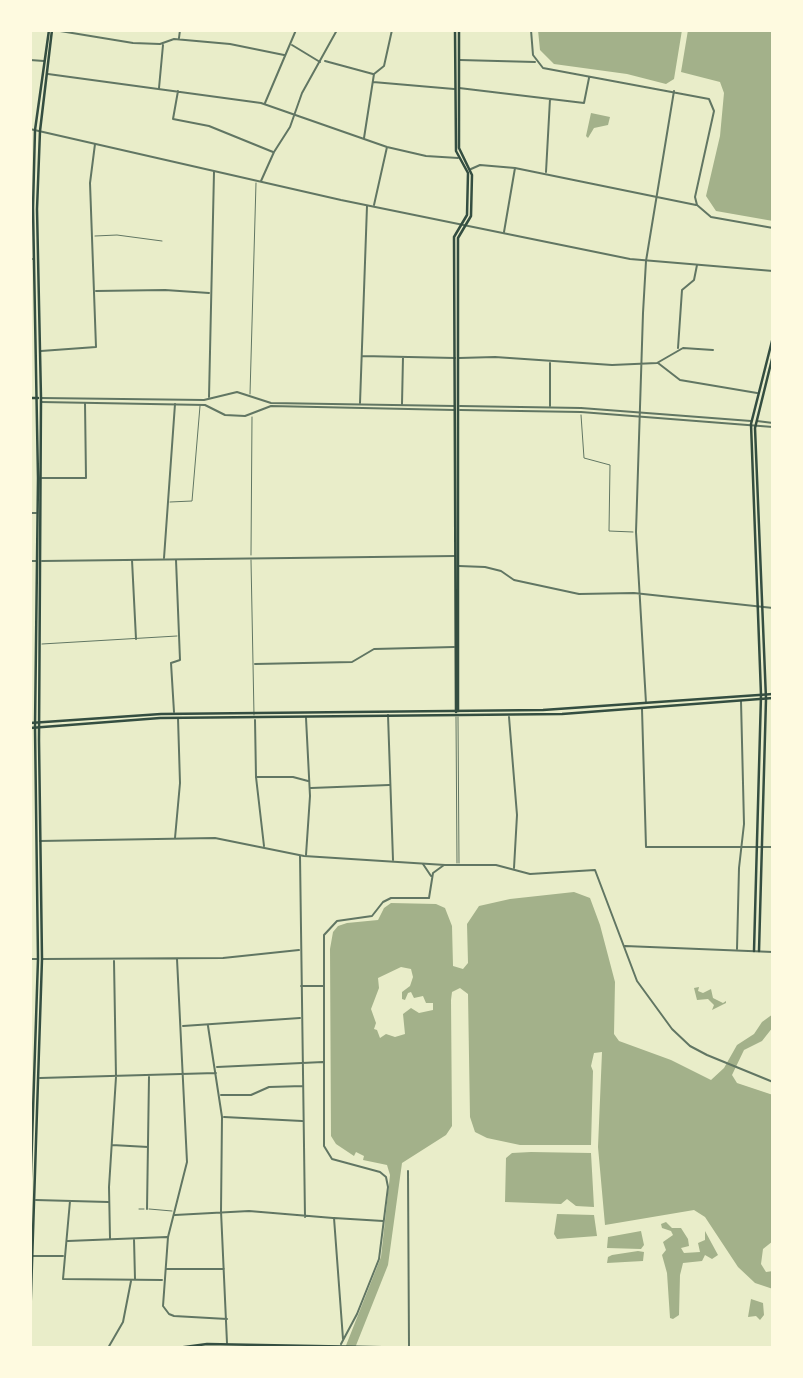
<!DOCTYPE html>
<style>
body{margin:0}
#map{position:relative;width:803px;height:1378px;overflow:hidden;background:#e9edc9;font-family:Karla,sans-serif}
canvas{display:block}
.frame{position:absolute;inset:0;border:32px solid #fefae0;pointer-events:none}
</style>
<div id="map">
<canvas width="803" height="1378"></canvas>
<div class="frame"></div>
</div>
<script>
const g = document.querySelector('canvas').getContext('2d');
g.lineJoin = 'round';
function fillPath(path, color) {
  g.fillStyle = color;
  g.fill(path, 'evenodd');
}
function shape(rows) {
  const path = new Path2D();
  for (const r of rows) {
    path.moveTo(r[0], r[1]);
    for (let i = 2; i < r.length; i += 2) path.lineTo(r[i], r[i + 1]);
  }
  return path;
}
function trace(path, color, width, dash) {
  g.strokeStyle = color;
  g.lineWidth = width;
  g.lineCap = dash ? 'butt' : 'round';
  g.setLineDash(dash || []);
  g.stroke(path);
}
fillPath(shape([
 [538,30,682,30,674,79,666,84,627,74,554,64,540,50],
 [688,30,773,30,773,221,716,211,706,196,720,136,724,93,720,82,681,72],
 [591,113,610,117,608,125,594,128,588,138,586,136],
 [574,892,590,898,600,925,615,982,614,1034,619,1041,671,1060,711,1080,724,1068,737,1045,754,1034,762,1022,773,1014,773,1027,762,1041,744,1050,732,1075,737,1083,773,1095,773,1241,763,1249,761,1264,766,1272,773,1271,773,1289,755,1283,738,1267,705,1217,694,1210,605,1225,598,1147,602,1052,594,1053,591,1066,593,1071,591,1145,520,1145,487,1138,475,1132,470,1117,468,994,460,988,452,992,451,1000,452,1126,446,1135,402,1163,388,1265,355,1348,345,1348,381,1257,390,1175,387,1165,363,1160,364,1156,356,1152,354,1156,336,1144,331,1136,330,949,333,932,338,926,347,923,378,920,384,908,391,903,436,904,445,908,452,926,453,966,463,969,468,963,467,924,479,906,510,899],
 [401,967,411,969,413,977,410,986,402,992,402,999,405,1000,408,993,411,992,414,998,423,996,426,1003,433,1003,433,1010,419,1013,411,1008,403,1014,405,1034,395,1037,386,1034,380,1038,377,1030,374,1029,376,1023,371,1009,379,988,378,978],
 [699,987,698,991,703,993,711,989,713,998,723,1003,726,1001,726,1003,712,1010,714,1005,708,999,697,1000,694,988],
 [531,1152,591,1153,594,1207,576,1206,567,1199,561,1204,505,1202,506,1158,512,1153],
 [557,1214,594,1215,597,1236,557,1239,554,1234],
 [666,1222,672,1228,681,1228,688,1239,689,1246,681,1248,684,1253,700,1252,698,1243,705,1240,705,1231,718,1255,712,1259,705,1255,702,1261,683,1263,680,1275,679,1315,673,1319,670,1318,667,1273,662,1255,666,1250,663,1242,673,1235,671,1231,662,1228,661,1224],
 [641,1231,644,1245,641,1249,607,1248,608,1237],
 [638,1251,644,1252,643,1261,607,1263,608,1257,612,1255],
 [751,1299,763,1303,764,1315,760,1320,756,1316,748,1317]
]), '#a3b18a');
trace(shape([
 [95,236,117,235,162,241],
 [581,415,584,458,610,465,609,531,633,532],
 [170,502,192,501,200,406],
 [42,644,177,636],
 [139,1209,144,1209],
 [149,1209,172,1211]
]), '#617663', 1);
trace(shape([
 [250,394,256,183],
 [251,555,252,417],
 [251,560,254,715],
 [456,717,457,863],
 [458,717,459,863]
]), '#617663', 1);
trace(shape([
 [54,30,133,43,160,44,174,39,230,44,284,55],
 [531,30,533,55,543,68,709,99,714,111,695,197,697,205,711,217,773,228],
 [179,38,180,30],
 [292,45,320,62],
 [30,60,44,61],
 [460,60,535,62],
 [325,61,373,74],
 [48,74,261,103,387,147,426,156,458,158],
 [373,82,454,89],
 [159,88,163,45],
 [459,88,584,103,589,78],
 [178,91,173,119,209,126,273,152],
 [265,103,296,30],
 [364,138,374,74,384,66,392,30],
 [471,169,480,165,515,168,696,205],
 [546,172,550,99],
 [261,181,274,152,290,127,302,93,337,30],
 [374,205,387,147],
 [504,232,515,168],
 [30,259,32,259],
 [96,291,165,290,209,293],
 [678,348,682,290,694,280,697,265],
 [41,351,96,347,90,183,95,144],
 [362,356,455,358],
 [459,358,495,357,612,365,657,363,683,348,713,350],
 [658,363,680,380,757,393],
 [209,397,214,172],
 [360,403,367,206],
 [402,404,403,357],
 [550,406,550,363],
 [42,478,86,478,85,403],
 [30,513,36,513],
 [164,558,175,404],
 [132,560,136,639],
 [30,561,36,561],
 [459,566,485,567,501,571,514,580,579,594,634,593,773,608],
 [255,664,352,662,374,649,454,647],
 [646,703,636,532,643,313,646,261,674,91],
 [642,709,646,847,773,847],
 [174,712,171,663,180,660,176,560],
 [388,715,393,860],
 [509,717,517,815,514,868],
 [256,777,293,777,308,781],
 [311,788,389,785],
 [175,838,180,783,178,718],
 [306,855,310,796,306,718],
 [300,856,305,1217],
 [423,864,431,876],
 [737,949,739,868,744,824,741,701],
 [30,959,37,959],
 [43,959,223,958,299,950],
 [177,959,187,1162,168,1237,163,1306,169,1314,174,1316,227,1319],
 [301,986,323,986],
 [183,1026,300,1018],
 [208,1026,222,1117,221,1211,227,1343],
 [217,1067,323,1062],
 [40,1078,216,1073],
 [221,1095,251,1095,269,1087,303,1086],
 [224,1117,302,1121],
 [112,1145,148,1147],
 [408,1171,409,1347],
 [36,1200,108,1202],
 [70,1201,63,1279,162,1280],
 [147,1209,149,1077],
 [175,1215,249,1211,333,1218],
 [110,1238,109,1187,116,1077,114,961],
 [134,1239,135,1279],
 [68,1241,167,1237],
 [33,1256,63,1256],
 [166,1269,224,1269],
 [343,1339,334,1218,383,1221],
 [341,1344,357,1314,379,1259,388,1187,386,1177,380,1172,332,1159,324,1146,324,935,337,921,372,916,383,902,391,898,429,898,433,873,444,865],
 [108,1348,123,1322,131,1281]
]), '#617663', 2);
trace(shape([
 [30,129,341,200,630,259,773,271],
 [41,398,204,400,237,392,271,403,454,406],
 [41,402,205,405,225,415,245,416,271,406,454,410],
 [460,406,581,408,751,421],
 [460,410,581,412,773,427],
 [757,421,773,423],
 [42,561,455,556],
 [255,720,256,777,264,846],
 [40,841,215,838,304,856,445,865,496,865,530,874,595,870,637,981,672,1029,690,1046,707,1055,773,1082],
 [625,946,773,952]
]), '#617663', 2);
trace(shape([
 [455,30,456,151,468,173,467,215,454,237,456,712],
 [30,398,38,398],
 [458,711,458,238,471,216,472,175,459,148,459,30],
 [754,951,761,695,751,424,773,337],
 [759,951,766,699,755,428,773,355],
 [30,1202,38,959,35,727,38,478,33,208,35,130,49,30],
 [30,1324,42,959,39,740,41,398,37,209,40,131,52,30],
 [177,1348,207,1344,423,1348],
 [199,1348,267,1348]
]), '#344e41', 2.5);
trace(shape([
 [30,723,161,714,543,710,773,694],
 [30,728,160,718,562,714,773,698]
]), '#344e41', 2.5);
</script>
